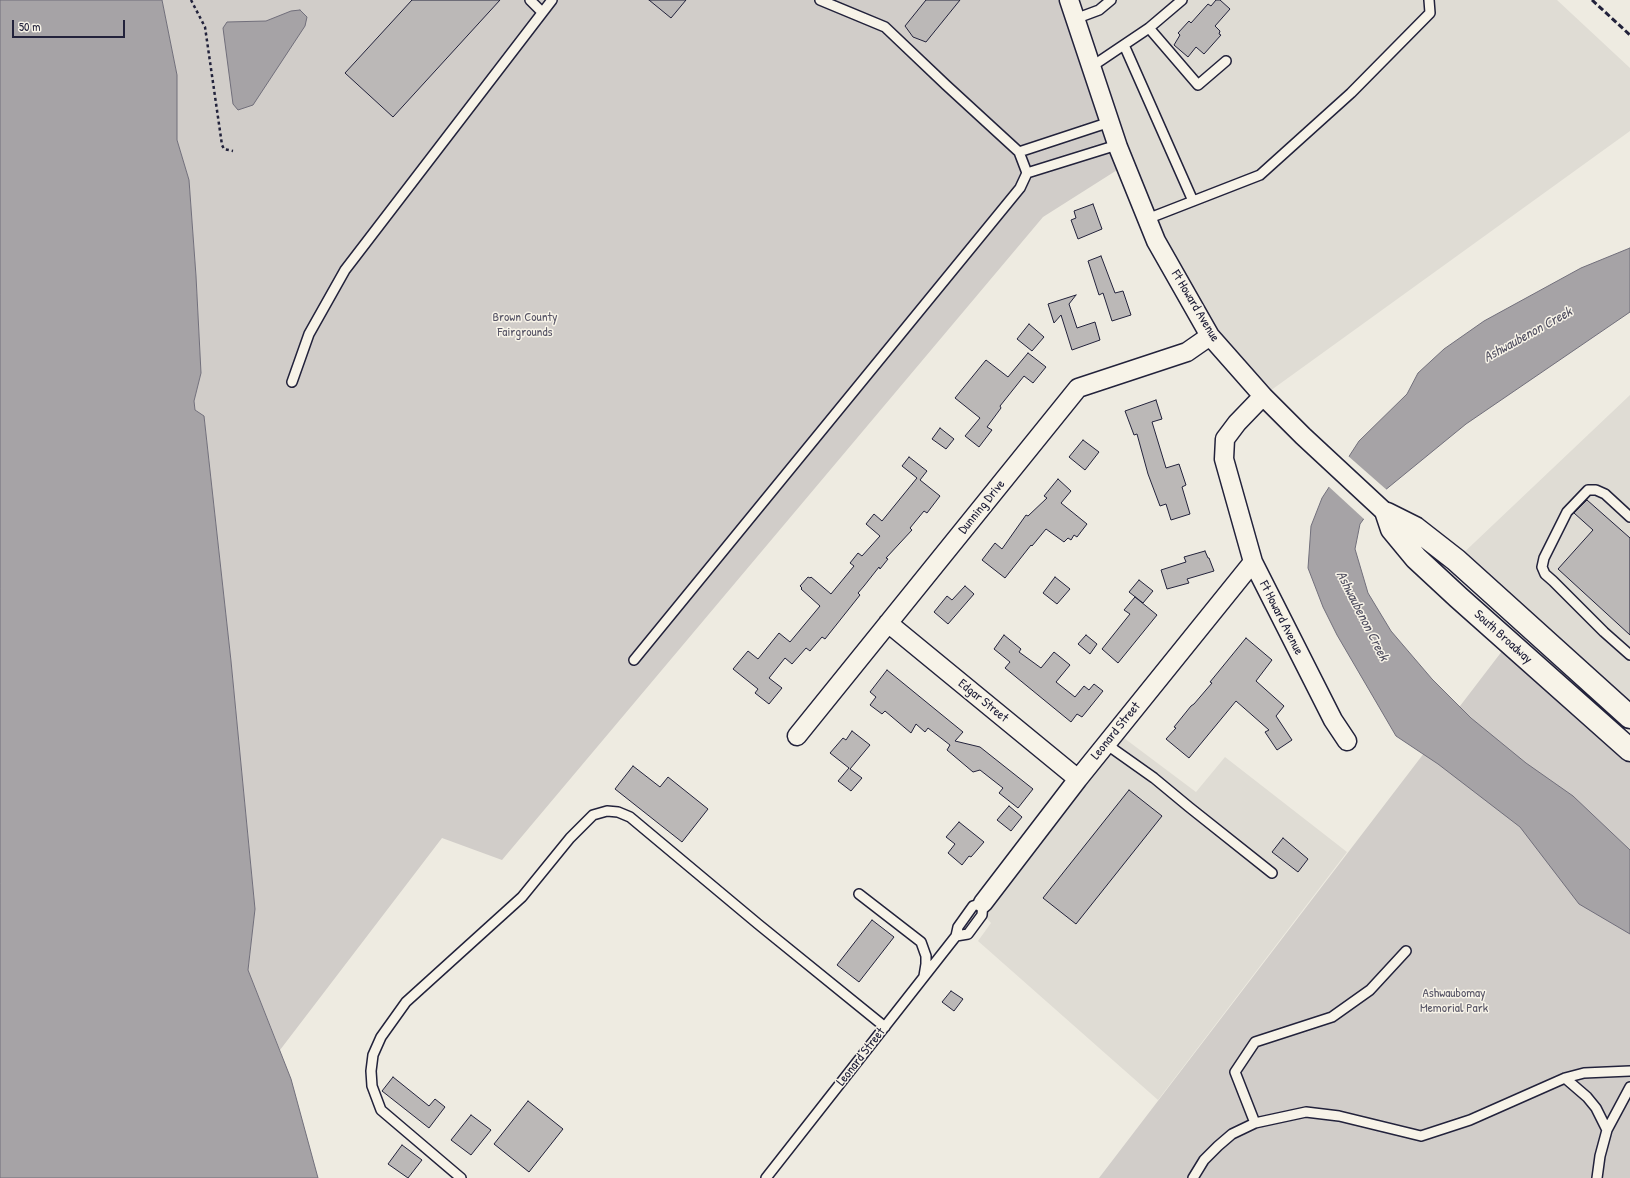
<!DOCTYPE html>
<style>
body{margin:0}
#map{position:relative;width:1630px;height:1178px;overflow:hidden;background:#eeebe1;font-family:"Patrick Hand",sans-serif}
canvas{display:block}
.scale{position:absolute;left:12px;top:20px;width:113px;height:18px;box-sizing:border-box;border:2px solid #22223b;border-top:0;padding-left:5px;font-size:12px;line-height:14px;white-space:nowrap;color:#22223b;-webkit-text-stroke:3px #f7f3e8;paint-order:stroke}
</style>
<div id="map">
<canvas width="1630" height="1178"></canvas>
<div class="scale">50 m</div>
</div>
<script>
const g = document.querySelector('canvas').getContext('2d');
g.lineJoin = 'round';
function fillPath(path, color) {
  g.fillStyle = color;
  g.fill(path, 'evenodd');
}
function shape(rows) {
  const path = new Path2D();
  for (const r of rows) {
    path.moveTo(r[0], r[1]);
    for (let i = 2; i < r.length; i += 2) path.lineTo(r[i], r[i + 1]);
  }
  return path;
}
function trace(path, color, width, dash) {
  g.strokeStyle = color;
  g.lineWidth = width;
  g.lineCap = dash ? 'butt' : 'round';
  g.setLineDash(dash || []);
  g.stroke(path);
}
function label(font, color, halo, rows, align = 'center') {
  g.font = font + ' "Patrick Hand",sans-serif';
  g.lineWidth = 3;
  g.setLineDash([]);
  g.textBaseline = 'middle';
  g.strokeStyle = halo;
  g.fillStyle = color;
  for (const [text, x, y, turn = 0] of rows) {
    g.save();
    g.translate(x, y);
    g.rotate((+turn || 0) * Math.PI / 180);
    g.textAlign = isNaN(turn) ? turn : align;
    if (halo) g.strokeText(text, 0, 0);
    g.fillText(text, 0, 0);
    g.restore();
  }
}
fillPath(shape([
 [1069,0,1557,0,1630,68,1630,131,1263,396,1210,336,1156,241],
 [1630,395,1630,717,1456,560],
 [1116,732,1196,792,1225,757,1347,852,1158,1100,978,941,991,923,977,907]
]), '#dfdcd4');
fillPath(shape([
 [162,0,1069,0,1125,165,1043,217,502,860,442,838,280,1050,248,970,255,909,231,661,204,417,195,410,194,401,201,373,196,276,189,180,177,140,177,75],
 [1509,642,1630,750,1630,1178,1099,1178]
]), '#d1cdc9');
const water = shape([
 [0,0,162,0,177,75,177,140,189,180,196,276,201,373,194,401,195,410,204,416,231,661,255,909,248,970,291,1079,318,1178,0,1178,0,0],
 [300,10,307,17,305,26,253,105,238,110,233,104,223,28,227,22,266,21,291,11,300,10],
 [1630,248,1630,312,1466,424,1384,491,1360,524,1355,549,1368,593,1391,631,1432,679,1471,718,1526,763,1573,796,1630,850,1630,934,1579,904,1520,827,1438,764,1396,736,1337,635,1323,607,1308,568,1311,526,1322,498,1359,441,1407,394,1418,373,1444,349,1484,321,1581,268,1630,248]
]);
fillPath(water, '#a6a3a6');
trace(water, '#716f7b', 1);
fillPath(shape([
 [1347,455,1388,491,1365,520,1327,485]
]), '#eeebe1');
const building = shape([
 [412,0,500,0,393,117,345,73,412,0],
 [649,0,686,0,671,18,649,0],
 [926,0,960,0,926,42,913,37,905,26,926,0],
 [1216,0,1220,0,1230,9,1215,26,1220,31,1219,34,1221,35,1204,54,1196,47,1188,57,1174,45,1180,35,1178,33,1189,21,1191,23,1208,4,1211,6,1216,0],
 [1093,204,1102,229,1078,239,1071,220,1076,218,1074,211,1093,204],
 [1101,256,1115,293,1123,291,1131,315,1112,321,1103,293,1099,295,1088,261,1101,256],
 [1076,295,1069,304,1077,328,1095,322,1100,340,1072,350,1061,315,1054,323,1048,304,1076,295],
 [1029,324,1044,337,1032,351,1017,339,1029,324],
 [1028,353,1046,367,1033,383,1024,376,1000,406,1001,408,987,427,992,430,979,447,965,436,980,418,955,398,986,360,1008,377,1028,353],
 [1156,400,1162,419,1152,422,1166,468,1179,464,1186,485,1182,487,1190,514,1171,520,1166,504,1160,506,1148,474,1137,434,1134,435,1125,411,1156,400],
 [940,428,954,439,946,449,932,439,940,428],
 [1083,440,1099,452,1085,470,1069,457,1083,440],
 [909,457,927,471,920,480,940,496,927,513,924,511,910,528,912,530,886,558,888,559,880,569,879,567,864,586,858,593,860,595,825,639,822,637,810,651,806,648,792,664,785,658,769,678,782,688,769,704,755,693,758,689,733,669,748,651,758,659,779,633,790,642,820,606,801,589,802,588,800,586,808,577,810,578,811,577,831,594,854,566,850,563,858,553,862,556,880,536,866,524,874,514,882,521,917,478,902,466,909,457],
 [1058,479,1071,491,1061,503,1087,524,1077,537,1074,535,1071,540,1068,538,1064,542,1046,529,1032,546,1031,545,1005,578,982,560,995,543,1002,549,1026,515,1028,516,1047,498,1044,496,1058,479],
 [1587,500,1630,538,1630,635,1558,569,1593,530,1574,513,1587,500],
 [1205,551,1208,558,1209,558,1214,571,1187,579,1189,583,1167,589,1161,570,1186,562,1184,557,1205,551],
 [1055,577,1070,589,1057,604,1043,593,1055,577],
 [1139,580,1153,591,1143,603,1129,592,1139,580],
 [965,586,974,594,948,624,934,612,947,596,952,600,965,586],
 [1135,597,1157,615,1118,663,1102,649,1130,614,1124,610,1135,597],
 [1004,635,1021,649,1019,652,1041,668,1054,652,1070,665,1056,682,1075,697,1084,686,1089,690,1094,684,1103,691,1082,717,1077,714,1071,722,1005,668,1010,662,994,649,1004,635],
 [1086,635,1097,644,1090,654,1078,644,1086,635],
 [1246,638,1272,660,1256,681,1284,706,1276,716,1292,740,1277,750,1265,732,1269,730,1236,701,1189,758,1166,739,1176,728,1174,727,1191,706,1194,704,1212,683,1210,682,1246,638],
 [887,670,963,732,955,741,980,747,1033,789,1018,808,999,793,1003,788,980,770,973,772,947,750,950,745,928,728,925,732,916,724,911,733,885,711,882,714,870,705,876,697,870,692,887,670],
 [852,731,870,745,850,769,862,778,851,791,838,781,849,768,830,753,843,738,846,740,852,731],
 [633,766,660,787,668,777,708,809,682,842,615,789,633,766],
 [1129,790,1162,816,1076,924,1043,898,1129,790],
 [1009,806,1022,817,1011,831,997,820,1009,806],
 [959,822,984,842,971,857,969,856,962,865,948,853,955,844,946,837,959,822],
 [1283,838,1308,859,1298,872,1272,852,1283,838],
 [872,920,894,937,859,982,837,965,872,920],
 [951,991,963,999,954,1011,942,1002,951,991],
 [393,1077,429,1106,435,1099,445,1107,429,1128,382,1091,393,1077],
 [528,1101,563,1129,529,1172,494,1144,528,1101],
 [471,1115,491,1130,471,1155,451,1140,471,1115],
 [402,1145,422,1160,408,1178,388,1164,402,1145]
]);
fillPath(building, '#bbb8b7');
trace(building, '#22223b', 1);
const service = shape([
 [530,0,542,12],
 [1075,19,1099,10,1111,0],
 [1149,28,1198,85,1226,61],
 [1124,45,1193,201],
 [1091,67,1149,28,1182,0],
 [1019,152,1110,122],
 [1027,173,1117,145],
 [1147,219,1260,175,1351,93,1430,13,1429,0],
 [292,382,309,334,345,270,552,0],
 [1630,517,1605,494,1596,490,1588,490,1567,512,1544,558,1542,567,1545,574,1553,581,1604,632,1630,655],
 [634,660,1020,188,1027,173,1019,152,946,85,885,27,820,0],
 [1106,744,1154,778,1189,807,1272,873],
 [859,894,921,942,926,956,926,964,924,976],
 [983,903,982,915,968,934,956,936,958,927,973,906,983,903],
 [1565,1078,1587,1097,1596,1108,1607,1130],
 [1255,1123,1235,1072,1255,1042,1332,1017,1370,990,1406,951],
 [461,1178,381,1110,372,1086,371,1071,373,1055,381,1037,406,1002,522,897,570,838,593,815,607,811,618,812,630,817,758,924,885,1027],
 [766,1178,956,936],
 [1193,1178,1204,1160,1218,1146,1232,1134,1255,1123,1306,1112,1339,1116,1421,1136,1470,1120,1565,1078,1584,1073,1630,1071],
 [1597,1178,1600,1156,1607,1130,1630,1087]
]);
const minor = shape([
 [1069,0,1118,147,1156,241,1210,336,1263,396,1237,423,1225,439,1224,459,1253,562,1333,720,1347,741],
 [1263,396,1303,436,1387,514],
 [888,623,1078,779],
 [797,736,1078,388,1187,352,1210,336],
 [983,903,1078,779,1253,562]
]);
const tertiary = shape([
 [1387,514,1392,529,1416,558,1458,597,1630,750],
 [1387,514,1415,528,1456,560,1630,717]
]);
trace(service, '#22223b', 12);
trace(minor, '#22223b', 21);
trace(tertiary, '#22223b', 25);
trace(shape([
 [191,0,205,27,222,145,224,149,233,151]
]), '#22223b', 2.5, [3, 3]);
trace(service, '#f7f3e8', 9);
trace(minor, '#f7f3e8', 18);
trace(tertiary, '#f7f3e8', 22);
trace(shape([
 [1592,0,1630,35]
]), '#22223b', 3, [6, 3]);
label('13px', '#22223b', '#f7f3e8', [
 ["Ft Howard Avenue",1195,306,59],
 ["Dunning Drive",982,507,-51],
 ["Ft Howard Avenue",1281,618,63],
 ["South Broadway",1503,637,42],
 ["Edgar Street",983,701,39],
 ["Leonard Street",1116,731,-51],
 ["Leonard Street",861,1057,-52]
]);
label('13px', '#575566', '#f7f3e8', [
 ["Brown County",525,318],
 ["Fairgrounds",525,333],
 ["Ashwaubomay",1454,994],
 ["Memorial Park",1454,1009]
]);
label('italic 14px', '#504f60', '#f7f3e8', [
 ["Ashwaubenon Creek",1528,335,-29],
 ["Ashwaubenon Creek",1362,616,63]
]);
</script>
